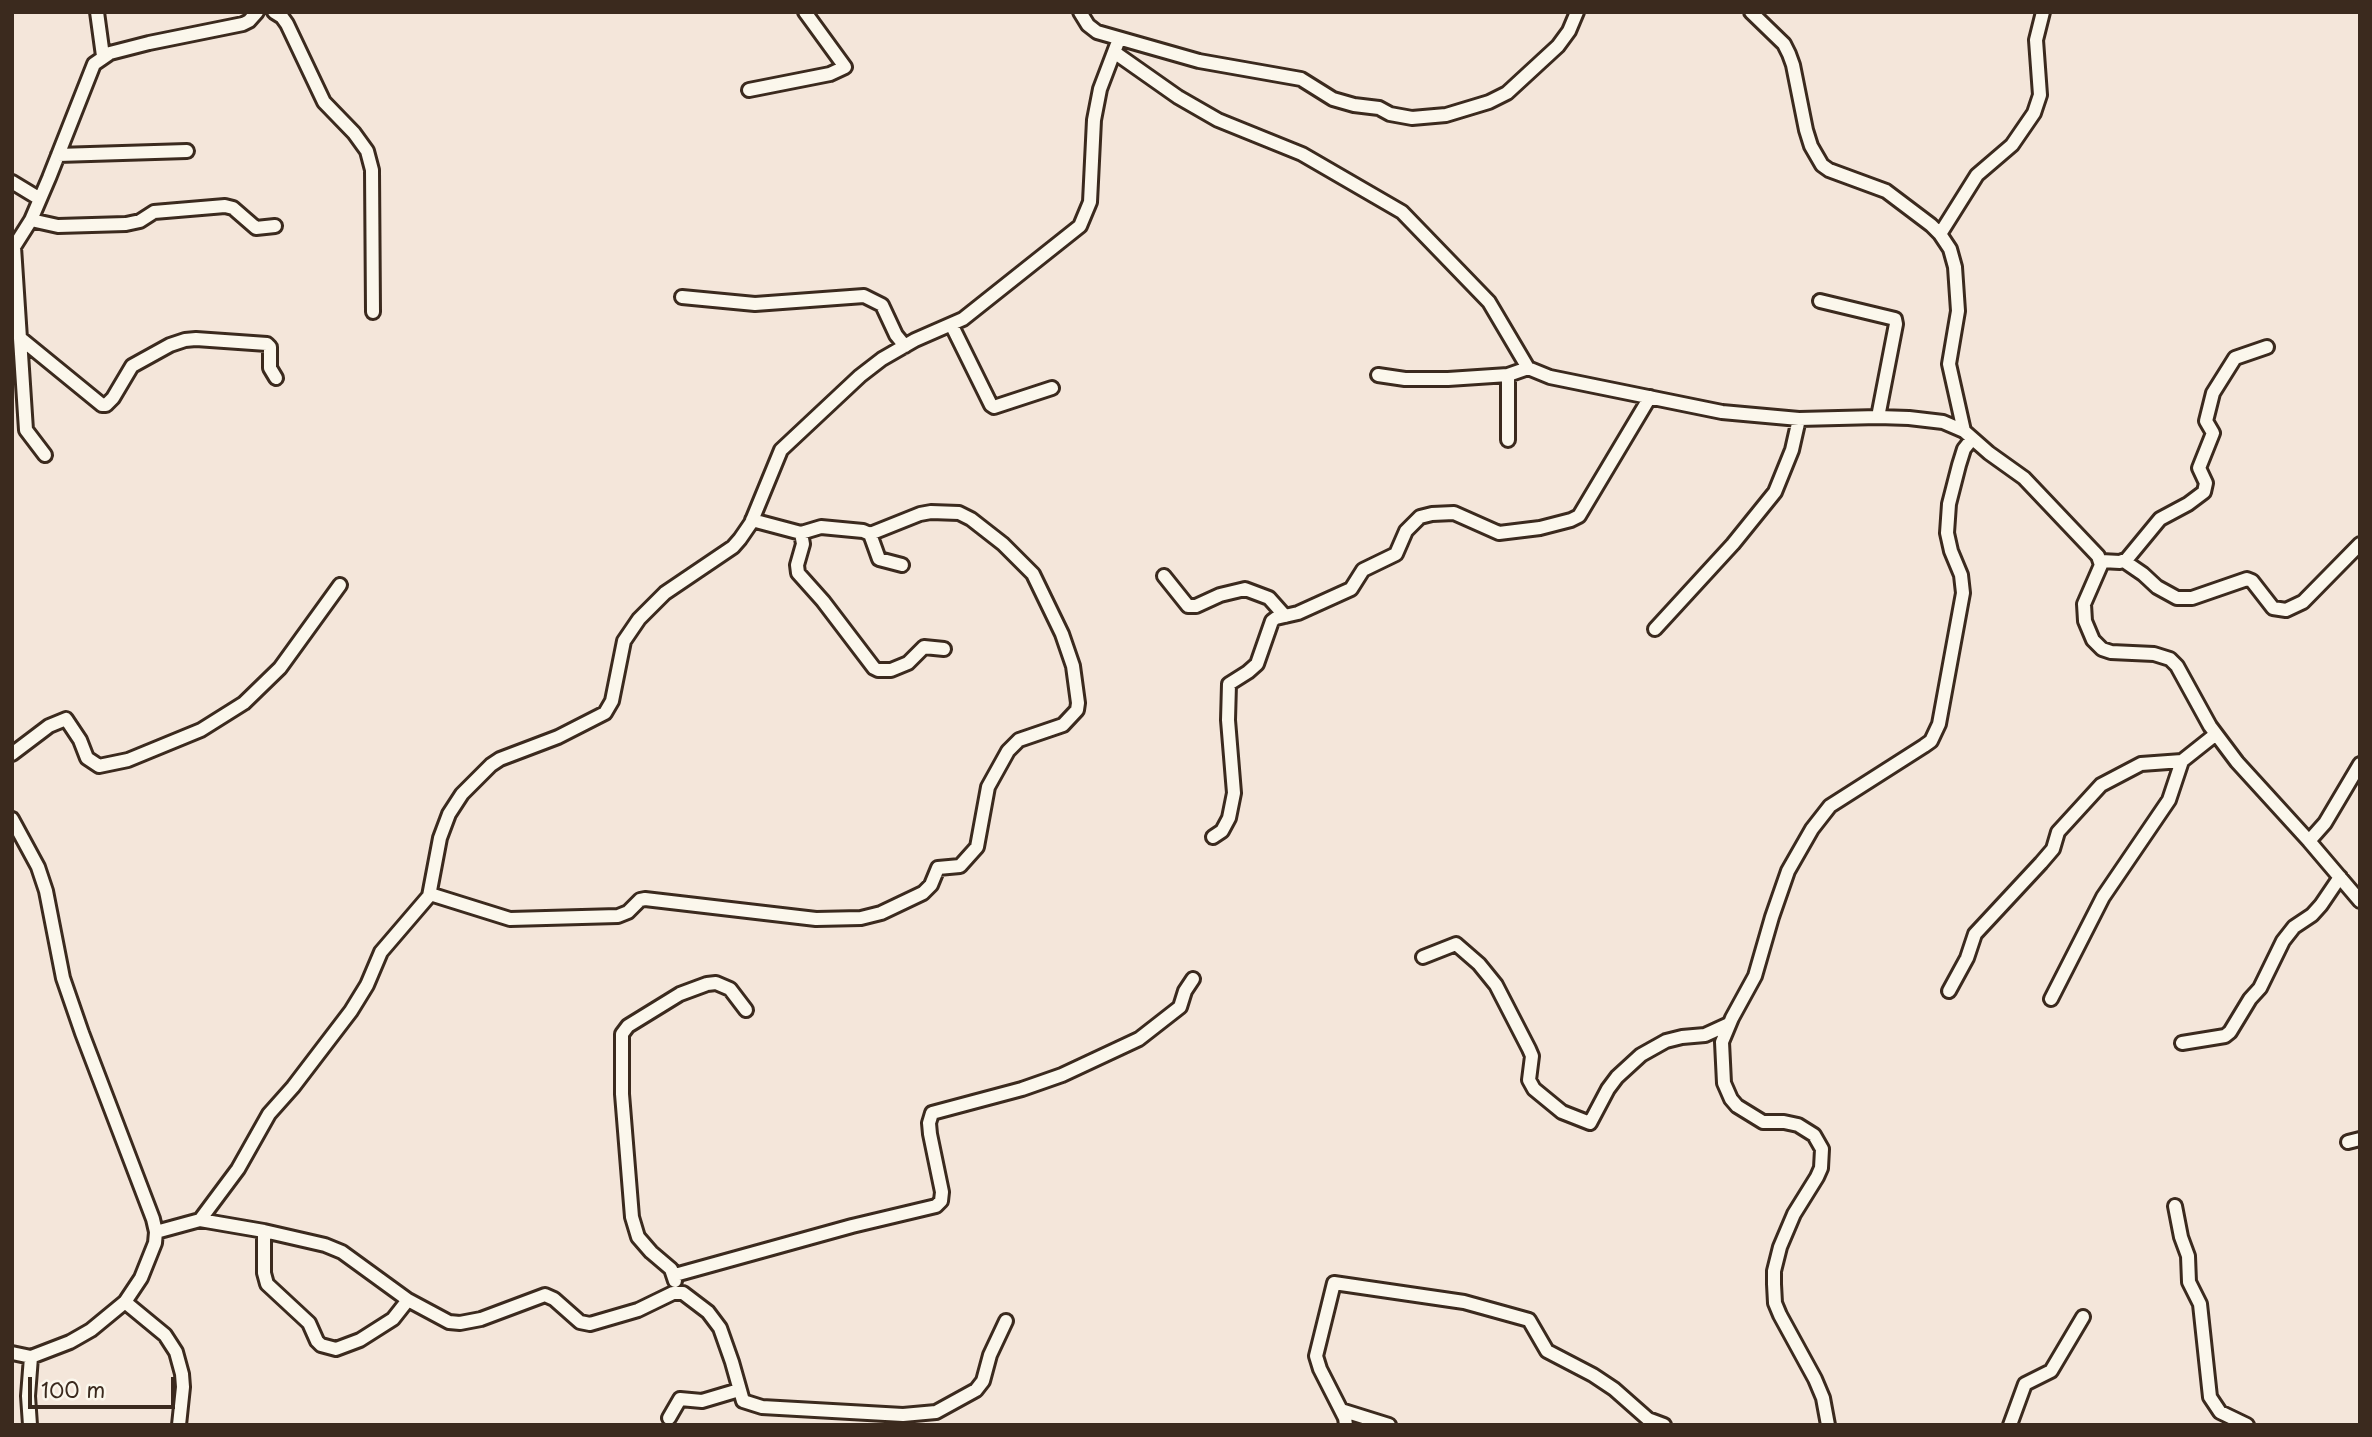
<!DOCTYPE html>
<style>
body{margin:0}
#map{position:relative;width:2372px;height:1437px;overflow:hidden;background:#f4e6da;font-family:"Playpen Sans",sans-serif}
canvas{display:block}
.frame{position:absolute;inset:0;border:14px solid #3b2a1e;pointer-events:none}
.scale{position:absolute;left:28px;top:1377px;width:147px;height:32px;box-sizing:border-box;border:4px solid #3b2a1e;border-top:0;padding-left:9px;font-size:21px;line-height:24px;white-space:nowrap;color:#3b2a1e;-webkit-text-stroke:5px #fbf7ec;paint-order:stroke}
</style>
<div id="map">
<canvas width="2372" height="1437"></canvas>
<div class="frame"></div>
<div class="scale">100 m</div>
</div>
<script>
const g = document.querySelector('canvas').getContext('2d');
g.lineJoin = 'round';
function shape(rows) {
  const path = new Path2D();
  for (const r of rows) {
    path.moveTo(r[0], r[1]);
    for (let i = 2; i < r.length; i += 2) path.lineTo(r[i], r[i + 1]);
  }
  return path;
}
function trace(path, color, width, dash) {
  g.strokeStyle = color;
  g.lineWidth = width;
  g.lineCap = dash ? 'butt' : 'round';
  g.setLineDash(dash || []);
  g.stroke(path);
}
const minor = shape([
 [97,12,103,56],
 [274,12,282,17,287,24,324,102,354,133,367,151,372,170,373,312],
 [1080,12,1088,25,1097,32,1199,61,1301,79,1333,99,1354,105,1379,108,1390,114,1412,118,1446,115,1489,102,1507,93,1558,46,1569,31,1577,12],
 [1751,12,1784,44,1789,54,1793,65,1806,130,1811,146,1822,165,1829,170,1886,191,1931,225,1940,234,1950,249,1955,267,1958,311,1949,364,1964,431],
 [1114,52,1178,97,1218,120,1302,154,1402,212,1489,302,1528,368,1550,377,1722,412,1799,419,1878,417,1909,418,1943,422,1964,431,1989,453,2024,478,2098,556,2101,565,2084,604,2085,621,2093,640,2102,649,2111,652,2154,654,2170,659,2177,666,2210,726,2237,762,2309,841,2360,901],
 [749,90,830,74,845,67,805,12],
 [58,155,187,151],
 [12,182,40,199],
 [31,220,58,226,126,224,140,221,154,212,225,206,233,208,256,228,275,226],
 [1940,234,1977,175,2012,145,2034,113,2040,95,2036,40,2043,12],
 [14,247,26,430,45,455],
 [12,250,31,220,49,178,94,64,110,53,149,43,243,24,249,21,257,12],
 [682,297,755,304,864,296,882,305,896,335,905,346],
 [1820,301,1895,319,1896,324,1878,417],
 [952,326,991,405,994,407,1052,388],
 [20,338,102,405,106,405,113,398,132,366,170,345,185,340,196,339,267,344,270,347,270,368,276,378],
 [1378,375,1405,379,1448,379,1508,375,1528,368],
 [1508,375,1508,440],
 [752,520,801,533,803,544,797,565,798,573,823,601,874,668,878,670,891,670,908,663,924,647,944,649],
 [801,533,821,527,863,531,870,534,879,559,902,565],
 [2101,561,2120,562,2127,559,2160,519,2188,504,2204,492,2206,483,2199,468,2213,433,2206,421,2213,393,2235,358,2267,347],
 [2124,561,2143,574,2157,587,2177,598,2192,598,2247,579,2252,581,2273,608,2286,610,2303,602,2360,544],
 [1164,576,1188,606,1196,606,1220,595,1245,589,1269,598,1285,616],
 [1655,629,1733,544,1775,492,1792,450,1799,419],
 [12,754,49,726,66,719,80,740,87,758,99,766,128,760,201,730,244,703,280,668,340,585],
 [12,819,38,867,46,891,63,978,82,1033,153,1219,156,1232,155,1243,141,1278,125,1302,91,1330,70,1342,31,1357],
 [1213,837,1222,831,1229,818,1234,793,1228,720,1229,684,1248,672,1257,664,1272,621,1276,618,1298,613,1351,589,1363,570,1396,554,1406,531,1420,517,1432,514,1454,513,1499,533,1540,528,1571,520,1579,516,1650,397],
 [2309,841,2325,823,2360,764],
 [430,894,510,919,618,916,628,912,640,900,645,899,816,919,861,918,881,913,923,893,931,885,938,868,960,866,977,847,988,787,1008,751,1019,740,1063,725,1077,710,1078,703,1073,666,1062,634,1033,574,1003,544,971,519,959,513,931,512,920,514,870,534],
 [1423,957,1456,944,1479,964,1496,985,1529,1049,1532,1056,1529,1080,1534,1089,1562,1112,1590,1123,1608,1089,1617,1077,1641,1055,1666,1041,1682,1037,1705,1035,1729,1024],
 [1949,991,1967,958,1975,934,2041,863,2053,849,2058,832,2101,785,2141,764,2182,761,2216,734],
 [2051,999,2103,897,2169,800,2182,761],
 [2182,1043,2225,1036,2230,1032,2250,999,2260,988,2283,941,2294,927,2312,915,2321,905,2340,877],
 [2348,1142,2360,1139],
 [2175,1206,2181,1237,2188,1256,2189,1282,2200,1304,2210,1397,2220,1412,2247,1425],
 [200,1220,238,1169,269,1114,293,1087,351,1011,367,985,381,952,429,896,440,838,449,814,462,794,491,765,500,759,558,737,605,713,612,701,624,641,639,619,665,593,733,547,740,539,751,523,781,450,860,376,882,359,915,340,963,319,1080,226,1090,202,1094,120,1100,89,1119,39],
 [264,1231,264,1273,267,1284,309,1323,317,1341,321,1345,336,1349,360,1340,393,1319,408,1300],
 [156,1232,200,1220,264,1231,325,1245,342,1252,408,1300,449,1322,460,1323,481,1319,545,1295,554,1299,580,1322,590,1324,638,1310,673,1293,683,1293,708,1312,720,1328,732,1362,743,1401,762,1407,903,1415,936,1412,976,1390,983,1381,990,1355,1006,1321],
 [675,1275,852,1226,936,1206,941,1201,942,1192,930,1134,929,1123,932,1113,1022,1089,1062,1075,1139,1039,1180,1007,1185,991,1193,979],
 [675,1281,671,1269,651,1252,638,1237,632,1217,622,1094,622,1034,628,1026,680,994,707,984,716,983,730,989,746,1010],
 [125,1302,165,1335,176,1352,182,1374,183,1387,179,1425],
 [12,1353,31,1357,28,1396,30,1425],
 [1341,1410,1389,1425],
 [669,1418,680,1399,702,1401,739,1390],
 [1346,1425,1345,1418,1320,1369,1316,1356,1334,1283,1464,1302,1529,1320,1547,1351,1593,1375,1614,1389,1648,1419,1664,1425],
 [1828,1425,1823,1398,1815,1379,1780,1315,1775,1303,1774,1284,1774,1271,1780,1247,1794,1214,1817,1177,1821,1168,1822,1149,1814,1135,1798,1125,1784,1122,1763,1122,1737,1106,1731,1099,1724,1083,1722,1042,1732,1018,1755,976,1772,917,1788,871,1812,829,1830,806,1924,746,1931,741,1939,724,1963,593,1961,575,1951,551,1947,533,1949,504,1959,465,1964,449,1972,439],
 [2010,1425,2025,1384,2051,1371,2083,1317]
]);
trace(minor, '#3b2a1e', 18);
trace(minor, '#fbf7ec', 12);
</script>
